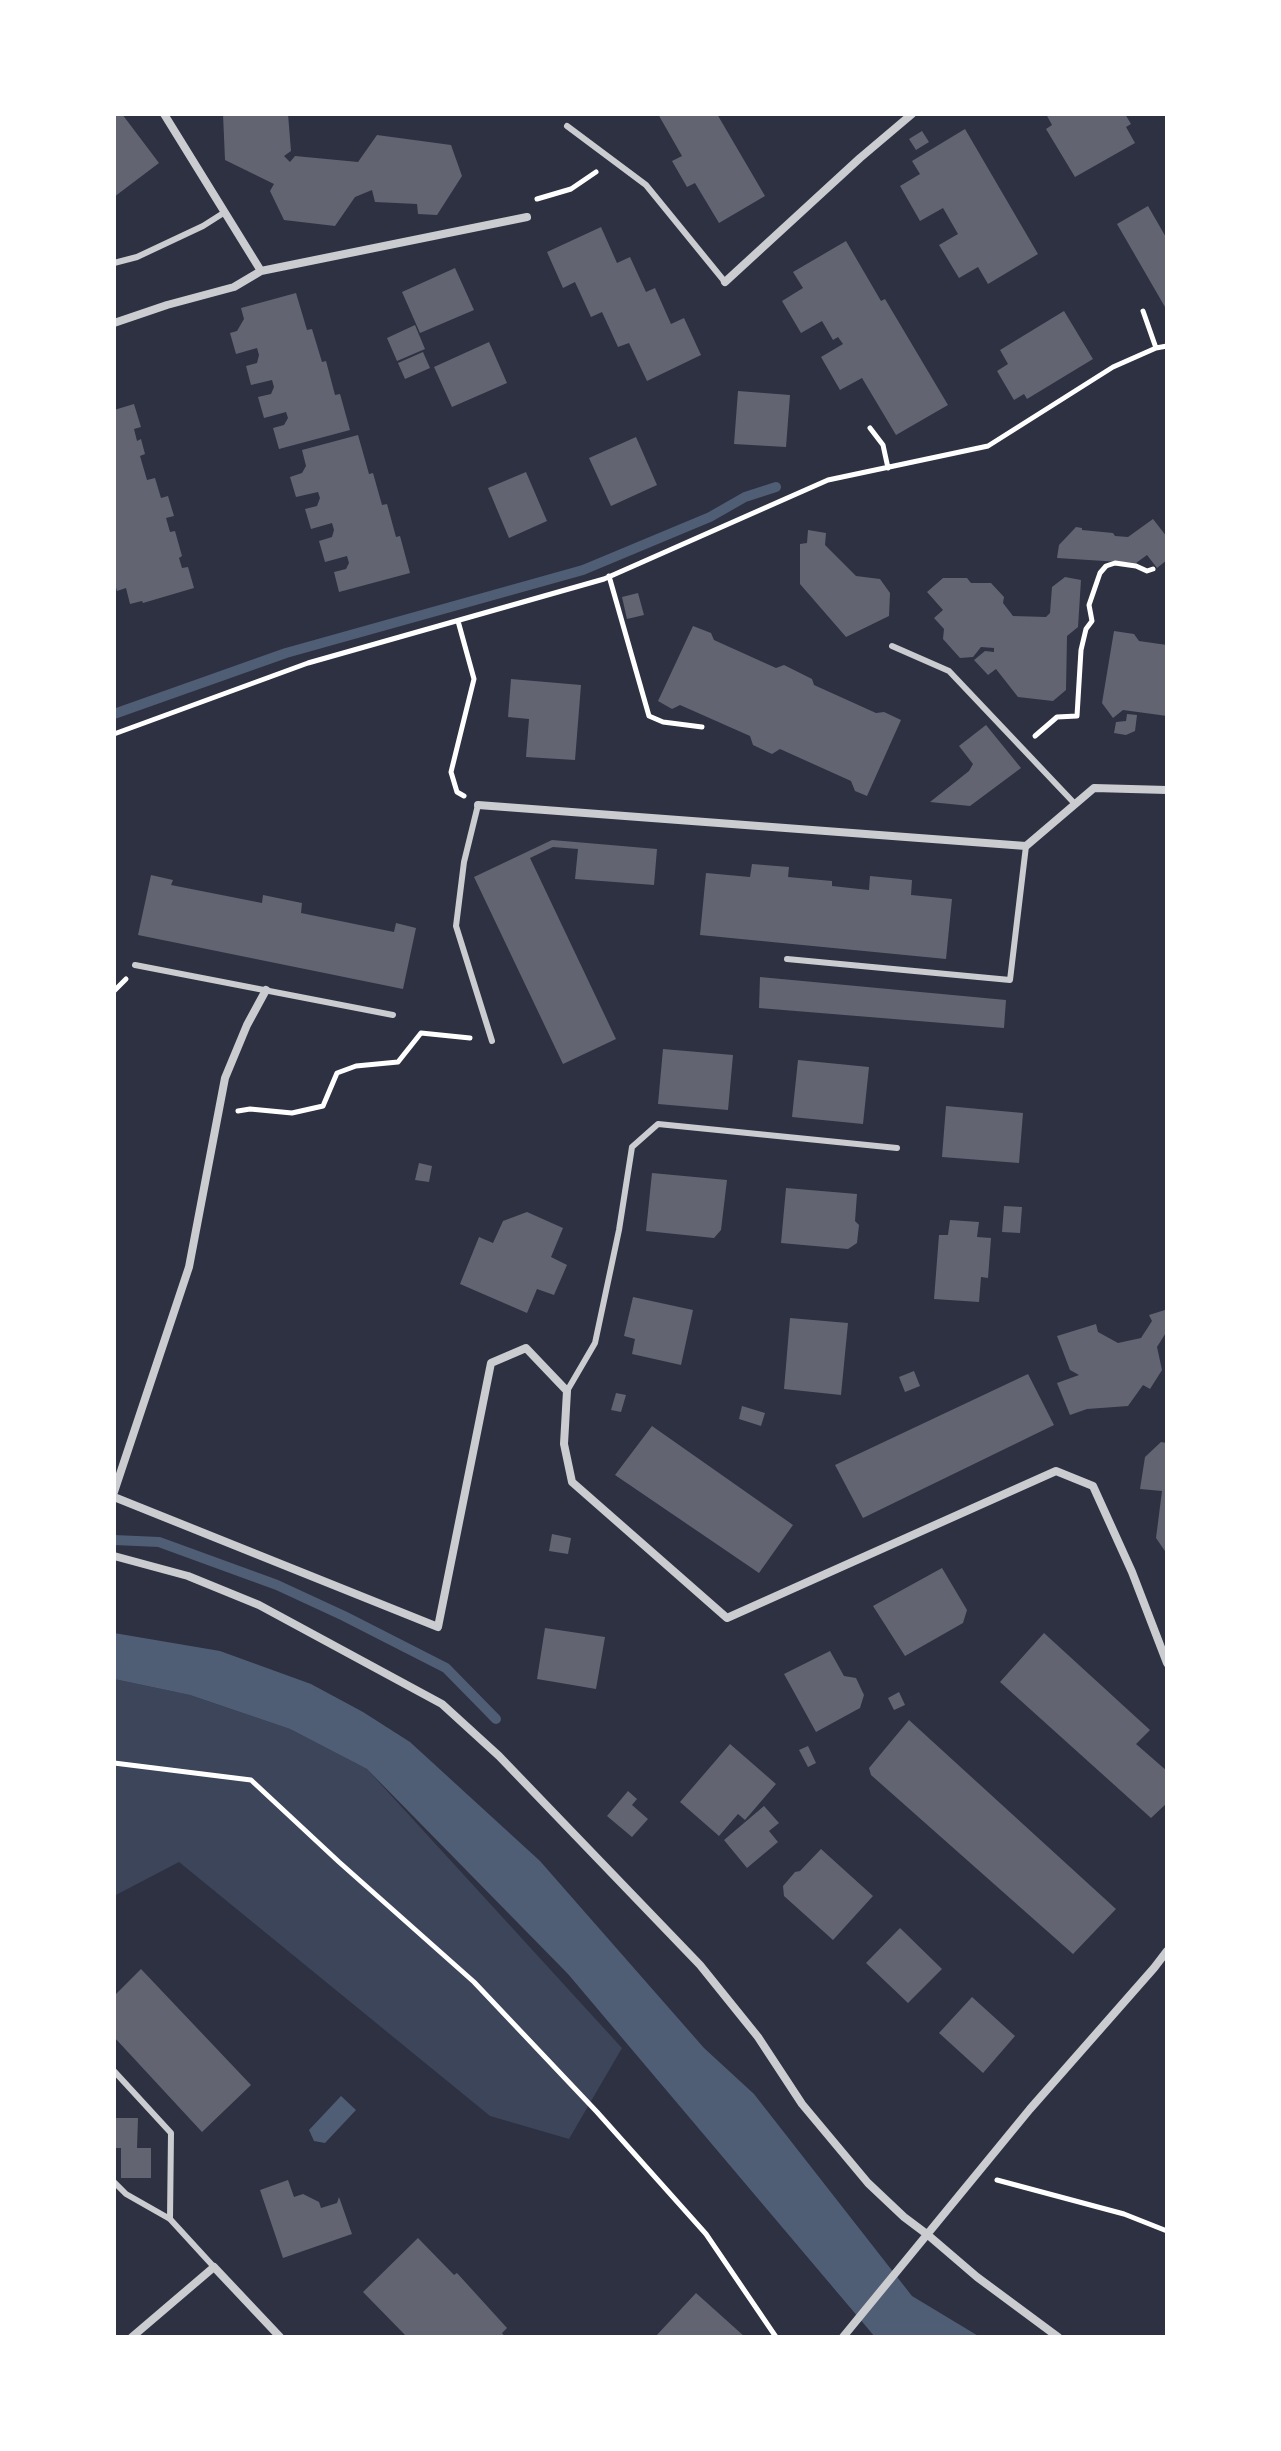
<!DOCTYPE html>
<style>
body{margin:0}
#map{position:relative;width:1281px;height:2451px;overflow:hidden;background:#2d3142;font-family:"Varela Round",sans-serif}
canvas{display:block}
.frame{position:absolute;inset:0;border:116px solid #fff;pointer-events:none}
</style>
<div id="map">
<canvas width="1281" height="2451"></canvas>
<div class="frame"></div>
</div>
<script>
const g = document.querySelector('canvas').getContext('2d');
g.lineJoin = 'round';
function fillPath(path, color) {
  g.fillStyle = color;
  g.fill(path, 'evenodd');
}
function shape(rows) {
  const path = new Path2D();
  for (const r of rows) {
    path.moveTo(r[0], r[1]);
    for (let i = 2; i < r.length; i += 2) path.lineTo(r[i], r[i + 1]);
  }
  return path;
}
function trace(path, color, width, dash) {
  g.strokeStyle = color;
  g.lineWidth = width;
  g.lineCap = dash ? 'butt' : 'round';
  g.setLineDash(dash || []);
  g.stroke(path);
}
fillPath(shape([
 [114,1679,190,1695,290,1729,367,1769,622,2048,569,2139,490,2116,179,1862,114,1896]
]), '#3c4559');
fillPath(shape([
 [114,1633,220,1651,311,1684,363,1712,410,1742,540,1861,704,2048,754,2094,912,2296,980,2337,875,2337,568,1974,367,1769,290,1729,190,1695,114,1679],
 [341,2096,356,2110,325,2143,314,2141,309,2130]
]), '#4f5d75');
trace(shape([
 [114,714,286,653,583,570,710,517,745,497,776,487],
 [114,1540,159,1542,277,1585,344,1616,446,1668,496,1719]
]), '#4f5d75', 10);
fillPath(shape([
 [114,114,122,114,159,163,114,197],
 [223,114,288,114,291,151,284,156,290,162,295,156,358,162,377,135,451,145,462,176,437,215,418,214,417,204,375,202,372,190,355,197,335,226,284,220,270,191,274,184,225,160],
 [658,114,717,114,765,196,719,223,695,183,687,187,672,161,682,156],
 [1046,114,1125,114,1131,124,1126,127,1135,143,1075,177,1046,129,1052,125],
 [965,129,1038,254,988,284,978,267,959,278,939,245,958,234,943,208,920,221,900,186,920,174,912,161],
 [922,131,929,142,916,150,909,139],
 [1148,206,1167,239,1167,306,1165,307,1117,224],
 [601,227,617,263,630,257,646,292,655,288,671,324,684,318,701,355,647,381,629,343,618,347,602,312,591,317,575,282,563,288,547,252],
 [846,241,881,301,885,299,948,405,896,435,862,378,840,390,821,357,843,344,838,337,833,340,822,321,801,333,782,301,803,288,793,272],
 [455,268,474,310,420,333,402,292],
 [296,293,307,330,312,329,322,362,326,361,335,395,340,394,350,430,279,449,273,428,284,425,288,418,286,412,264,418,258,397,271,394,274,387,272,380,251,385,246,366,257,363,259,355,257,348,236,354,230,333,237,331,244,319,241,308],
 [1064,311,1093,359,1027,399,1024,394,1014,400,997,371,1008,364,1000,350],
 [415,325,425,349,397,361,387,338],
 [489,342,507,383,452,407,434,367],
 [423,352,430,368,405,379,398,363],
 [738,391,790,395,786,447,734,444],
 [134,404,141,427,134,429,137,441,141,439,145,454,140,456,147,480,155,478,161,498,168,496,174,516,166,518,170,532,175,531,182,556,179,558,182,568,188,567,194,588,143,603,142,601,130,604,126,588,117,591,114,581,114,410],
 [358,435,369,474,373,473,382,505,387,504,396,537,400,536,410,573,339,592,334,572,346,569,349,563,347,556,325,562,319,541,332,537,334,530,332,523,311,529,305,509,317,506,320,498,318,492,296,497,290,477,302,473,306,466,302,450],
 [636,437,657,485,611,506,589,458],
 [526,472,547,521,509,538,488,488],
 [1153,519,1167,537,1167,560,1157,568,1147,555,1136,563,1057,558,1059,545,1076,527,1082,528,1082,530,1113,533,1115,536,1128,537],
 [808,530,826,533,825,545,856,576,880,579,890,593,889,616,846,637,800,584,800,544,807,543],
 [1065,577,1081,580,1078,627,1067,636,1066,690,1053,701,1018,697,996,669,988,675,974,660,985,651,994,652,994,648,981,647,973,657,960,658,943,639,944,629,934,618,943,610,927,592,943,578,967,578,971,583,991,583,1004,597,1003,603,1013,616,1046,617,1050,613,1052,587],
 [638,593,644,615,627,619,622,597],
 [693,626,711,633,714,640,776,668,784,665,812,679,814,685,876,713,884,712,901,720,867,796,855,791,851,781,780,749,772,754,753,745,750,736,680,705,672,709,658,701],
 [1114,631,1134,634,1139,641,1167,645,1167,716,1123,710,1113,718,1102,703],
 [511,679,581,685,575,760,526,757,529,719,508,717],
 [1127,714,1137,715,1135,731,1126,735,1114,733,1116,722,1126,721],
 [986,725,1021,768,970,806,930,802,969,771,973,764,959,746],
 [552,840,657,849,654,885,575,879,578,849,553,847,530,858,616,1039,563,1064,474,877],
 [752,864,789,867,788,877,832,881,832,886,869,890,870,876,912,880,911,895,952,899,946,959,700,935,706,873,750,877],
 [151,875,173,880,171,885,262,903,263,895,302,903,301,913,394,932,396,923,416,928,403,989,138,935],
 [760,977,1006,1000,1004,1028,759,1008],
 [663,1049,733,1055,728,1110,658,1104],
 [798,1060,869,1067,863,1124,792,1117],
 [946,1106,1023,1113,1019,1163,942,1157],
 [419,1163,432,1166,429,1182,415,1180],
 [652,1173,727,1180,721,1230,714,1238,646,1231],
 [786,1188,857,1194,855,1221,859,1225,857,1243,848,1249,781,1243],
 [1004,1206,1022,1207,1020,1233,1002,1232],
 [527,1212,563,1228,551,1257,567,1265,554,1295,537,1289,527,1313,460,1284,479,1237,493,1243,503,1221],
 [950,1220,979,1222,977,1237,991,1238,988,1278,981,1277,979,1302,934,1299,939,1235,948,1235],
 [633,1297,693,1310,681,1365,632,1354,635,1339,624,1336],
 [1165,1310,1167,1331,1157,1347,1162,1370,1150,1389,1143,1385,1128,1406,1087,1409,1070,1415,1057,1383,1079,1375,1070,1370,1057,1336,1096,1324,1098,1332,1118,1343,1141,1338,1152,1321,1149,1315],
 [790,1318,848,1323,841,1395,784,1389],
 [914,1371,920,1386,905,1392,899,1377],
 [1028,1374,1054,1425,863,1518,835,1465],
 [616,1393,626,1395,621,1412,611,1410],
 [742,1406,765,1413,761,1426,739,1419],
 [652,1426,793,1525,759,1573,615,1475],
 [1161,1442,1167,1443,1167,1554,1156,1538,1162,1491,1140,1489,1145,1457],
 [552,1534,571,1538,568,1554,549,1551],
 [942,1568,967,1610,963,1623,905,1656,873,1606],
 [545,1628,605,1637,596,1689,537,1679],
 [1044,1633,1150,1730,1136,1744,1167,1771,1167,1803,1151,1818,1000,1682],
 [830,1651,844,1676,856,1678,864,1695,860,1708,816,1732,784,1674],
 [899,1692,905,1705,894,1710,888,1698],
 [909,1720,1116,1909,1073,1954,871,1775,869,1768],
 [730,1744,776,1784,745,1820,738,1814,719,1836,680,1802],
 [808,1746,816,1763,808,1767,799,1750],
 [628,1791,637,1799,632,1805,648,1819,632,1837,607,1816],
 [764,1806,779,1823,769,1831,778,1842,747,1868,724,1840],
 [821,1849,873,1896,833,1940,784,1896,783,1886,795,1872,800,1871],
 [900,1928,942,1969,908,2003,866,1963],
 [141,1969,251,2085,202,2132,114,2037,114,1996],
 [972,1997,1015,2036,983,2073,939,2033],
 [114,2118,138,2118,137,2148,151,2148,151,2178,121,2178,121,2148,114,2148],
 [288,2180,294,2197,303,2194,319,2202,321,2208,337,2203,339,2197,352,2234,283,2258,260,2190],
 [418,2238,454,2275,457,2273,507,2328,502,2333,505,2337,407,2337,363,2292],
 [696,2293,745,2337,655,2337]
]), '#626471');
trace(shape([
 [537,199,571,189,596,172],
 [1143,311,1156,348],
 [870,428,883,445,888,468],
 [609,576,649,716,663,722,702,727],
 [458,621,474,679,451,772,457,792,464,796],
 [114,734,308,663,604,579,828,480,988,446,1113,367,1156,348,1167,346],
 [1035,736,1057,717,1077,716,1081,650,1086,629,1092,621,1089,605,1100,573,1106,566,1115,563,1136,566,1147,571,1153,569],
 [114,991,126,979],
 [238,1111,250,1109,292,1113,323,1106,337,1073,356,1066,398,1062,421,1033,470,1038],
 [114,1763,251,1780,339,1862,474,1982,597,2112,706,2234,776,2337],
 [997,2180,1124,2214,1167,2231]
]), '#fff', 5);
trace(shape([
 [567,126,646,185,725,282],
 [114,263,137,257,203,226,225,212],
 [892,646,949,671,1075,804],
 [478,805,464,862,456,926,492,1041],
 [787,959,1010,980,1026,846],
 [135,965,393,1015],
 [567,1391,595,1343,619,1230,632,1147,658,1124,897,1148],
 [114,2071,171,2133,170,2219],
 [114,2182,126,2194,170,2219,214,2267]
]), '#caccd0', 6);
trace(shape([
 [261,271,527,217],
 [725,282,860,158,912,114],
 [114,323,167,305,234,287,261,271,164,114],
 [478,805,1026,846,1094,788,1167,790],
 [114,1492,189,1267,225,1078,247,1025,266,990],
 [114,1497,438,1627,491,1363,526,1348,567,1391,564,1444,572,1482,727,1618,1056,1471,1093,1486,1132,1572,1167,1663],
 [114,1556,188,1576,259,1605,442,1704,499,1756,700,1965,758,2037,802,2104,868,2183,904,2217,928,2235,977,2277,1058,2337],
 [132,2337,214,2267,280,2337],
 [843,2337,1030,2109,1154,1968,1167,1951]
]), '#caccd0', 8);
</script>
